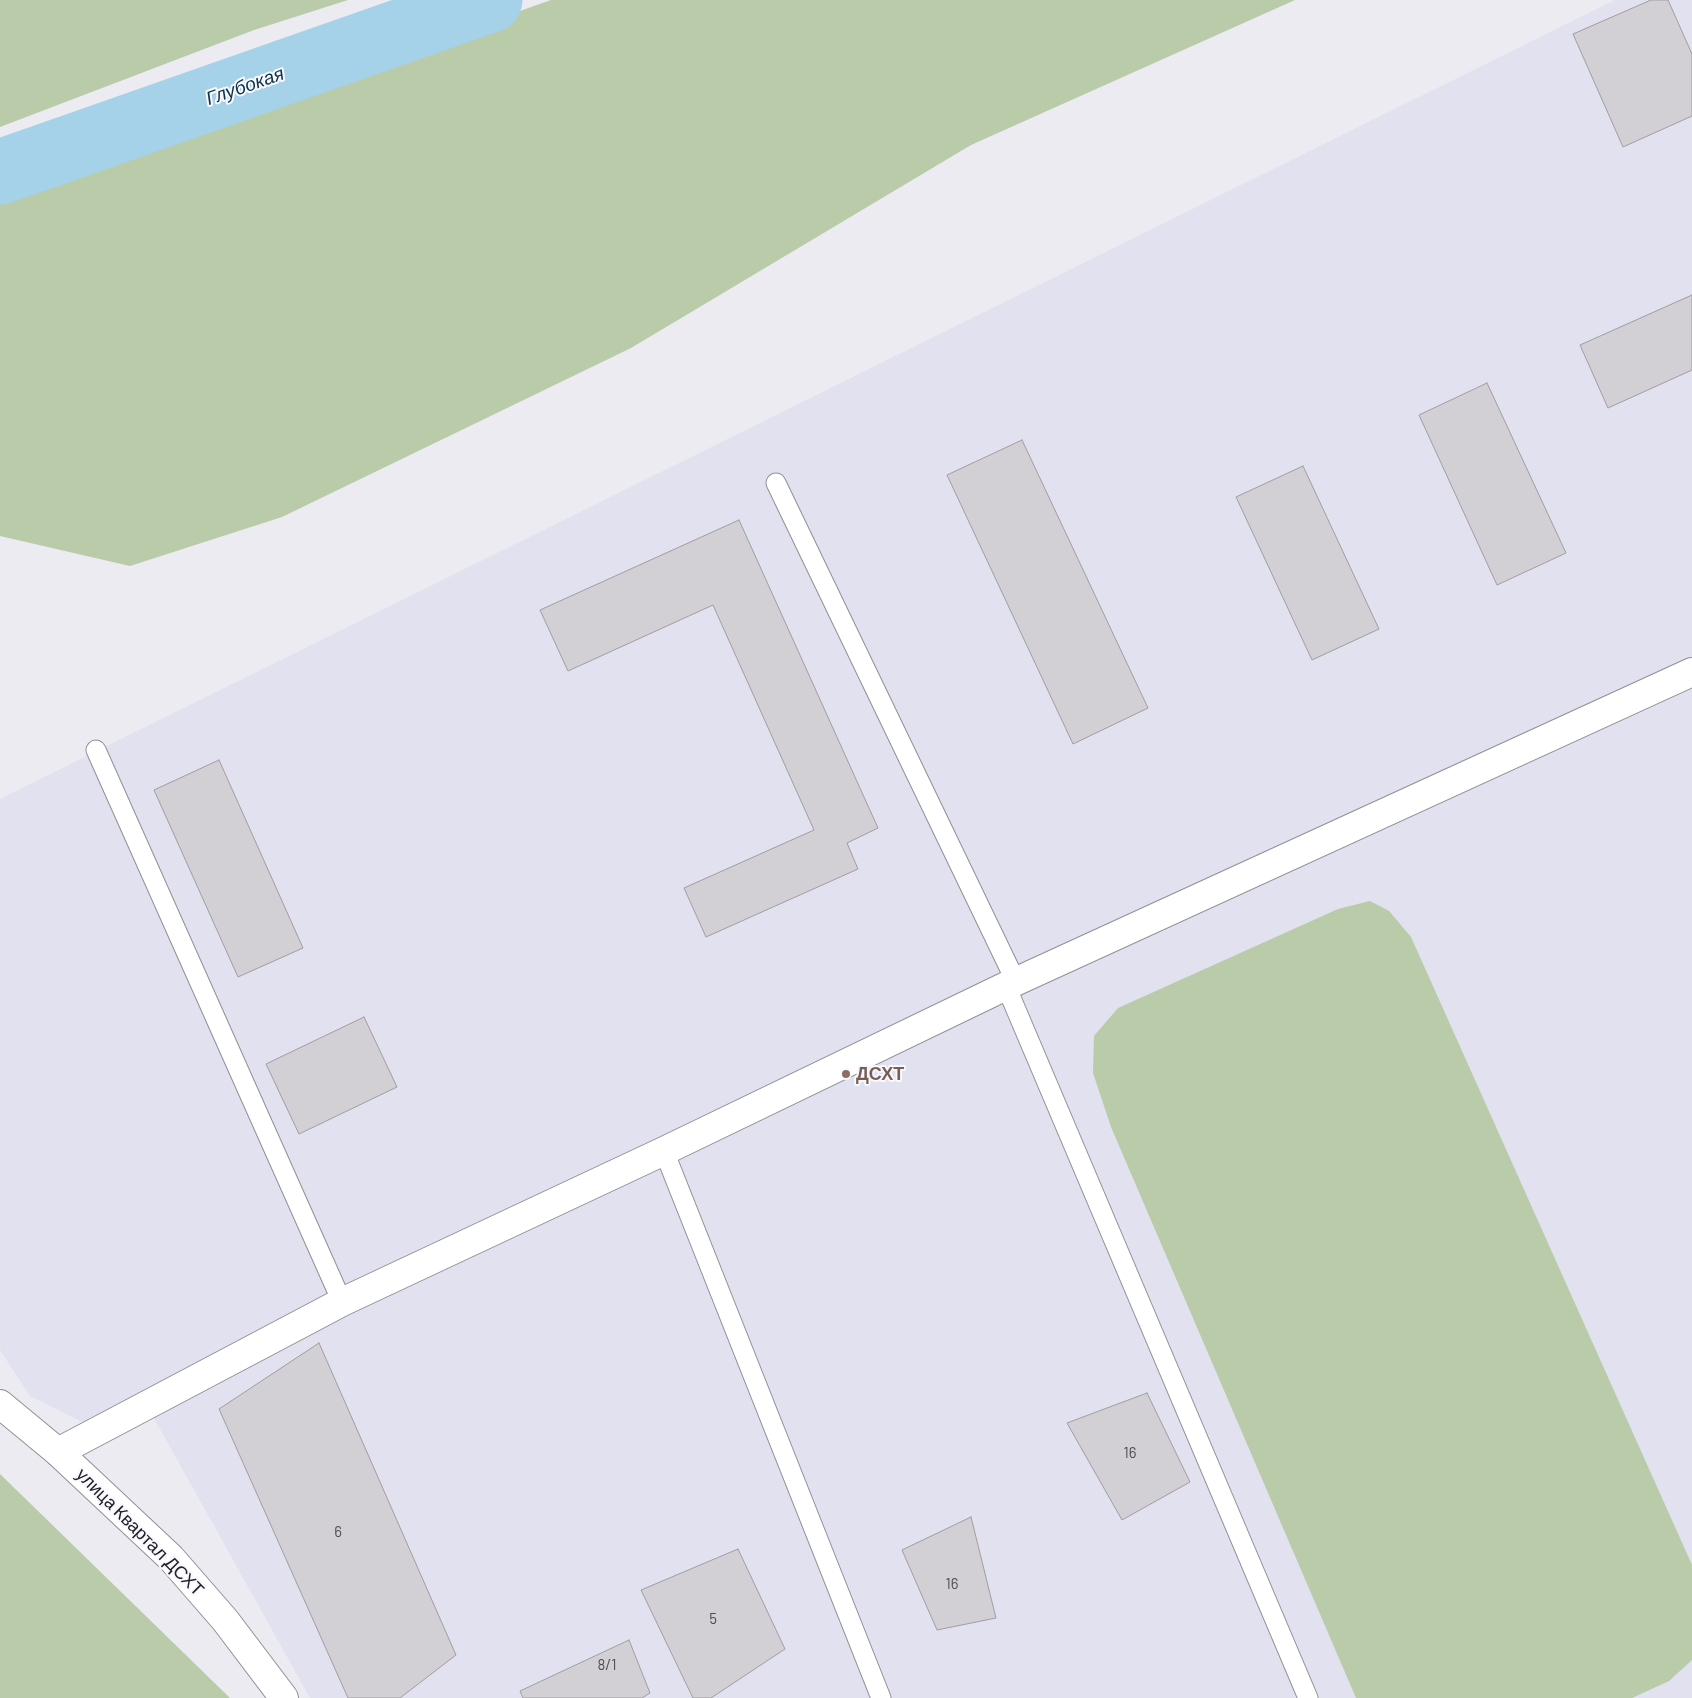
<!DOCTYPE html>
<meta charset="utf-8">
<style>
body{margin:0}
canvas{display:block;background:#ebebf1}
</style>
<canvas width="1692" height="1698"></canvas>
<script>
const g = document.querySelector('canvas').getContext('2d');
g.lineJoin = 'round';
function fillPath(path, color) {
  g.fillStyle = color;
  g.fill(path, 'evenodd');
}
function shape(rows) {
  const path = new Path2D();
  for (const r of rows) {
    path.moveTo(r[0], r[1]);
    for (let i = 2; i < r.length; i += 2) path.lineTo(r[i], r[i + 1]);
  }
  return path;
}
function trace(path, color, width, dash) {
  g.strokeStyle = color;
  g.lineWidth = width;
  g.lineCap = dash ? 'butt' : 'round';
  g.setLineDash(dash || []);
  g.stroke(path);
}
function label(font, color, halo, rows, align = 'center') {
  g.font = font + ' Barlow,sans-serif';
  g.lineWidth = 4;
  g.setLineDash([]);
  g.textBaseline = 'middle';
  g.strokeStyle = halo;
  g.fillStyle = color;
  for (const [text, x, y, turn = 0] of rows) {
    g.save();
    g.translate(x, y);
    g.rotate((+turn || 0) * Math.PI / 180);
    g.textAlign = isNaN(turn) ? turn : align;
    if (halo) g.strokeText(text, 0, 0);
    g.fillText(text, 0, 0);
    g.restore();
  }
}
fillPath(shape([
 [1615,0,1692,0,1692,1698,310,1698,140,1393,82,1422,30,1396,0,1350,0,799]
]), '#e1e1ef');
fillPath(shape([
 [0,0,348,0,254,30,0,127],
 [551,0,1295,0,971,145,631,348,282,517,130,566,0,536,0,195],
 [1370,901,1389,911,1411,937,1692,1565,1692,1660,1669,1681,1632,1698,1356,1698,1111,1127,1093,1073,1094,1036,1118,1008,1338,909],
 [0,1474,230,1698,0,1698]
]), '#b9cba9');
trace(shape([
 [0,172,490,0]
]), '#a5d2e9', 65);
const building = shape([
 [1651,0,1668,0,1692,54,1692,116,1623,147,1573,34,1651,0],
 [1692,295,1692,370,1608,408,1580,345,1692,295],
 [1487,383,1566,553,1497,585,1419,415,1487,383],
 [1022,440,1148,708,1073,744,947,475,1022,440],
 [1303,466,1379,629,1312,660,1236,497,1303,466],
 [739,520,878,828,847,843,858,869,706,937,684,888,814,830,713,605,568,671,540,610,739,520],
 [219,760,303,948,238,977,154,790,219,760],
 [364,1017,397,1087,299,1134,266,1064,364,1017],
 [319,1343,456,1655,400,1698,348,1698,219,1409,319,1343],
 [1147,1393,1190,1482,1122,1520,1067,1423,1147,1393],
 [971,1517,996,1618,937,1630,902,1550,971,1517],
 [738,1549,785,1649,711,1698,693,1698,641,1590,738,1549],
 [629,1640,650,1693,642,1698,523,1698,520,1691,629,1640]
]);
fillPath(building, '#d2cfd5');
trace(building, '#a09da3', 1);
const service = shape([
 [776,483,1016,982],
 [96,750,342,1302],
 [1006,986,1308,1698],
 [664,1151,881,1698]
]);
const minor = shape([
 [58,1452,342,1302,664,1151,1006,986,1692,672]
]);
const tertiary = shape([
 [0,1404,58,1452,171,1558,225,1620,284,1698]
]);
trace(service, '#909096', 21);
trace(minor, '#909096', 30);
trace(tertiary, '#909096', 30);
trace(service, '#fff', 19);
trace(minor, '#fff', 28);
trace(tertiary, '#fff', 28);
for (const [x, y, r, color] of [
 [846,1074,5,"#8d6e63"]
]) {
  const dot = new Path2D();
  dot.arc(x, y, r, 0, 2 * Math.PI);
  g.fillStyle = color;
  g.fill(dot);
  trace(dot, '#f8f8ff', 2);
}
label('15px', '#4e4d50', null, [
 ["16",1130,1453],
 ["6",338,1532],
 ["16",952,1584],
 ["5",713,1619],
 ["8/1",607,1665]
]);
label('bold 18px', '#785e54', '#f8f8ff', [
 ["ДСХТ",856,1074]
], 'left');
label('18px', '#222224', '#f8f8ff', [
 ["улица Квартал ДСХТ",140,1532,45]
]);
label('italic 19px', '#0c3445', '#f8f8ff', [
 ["Глубокая",245,86,-19]
]);
</script>
